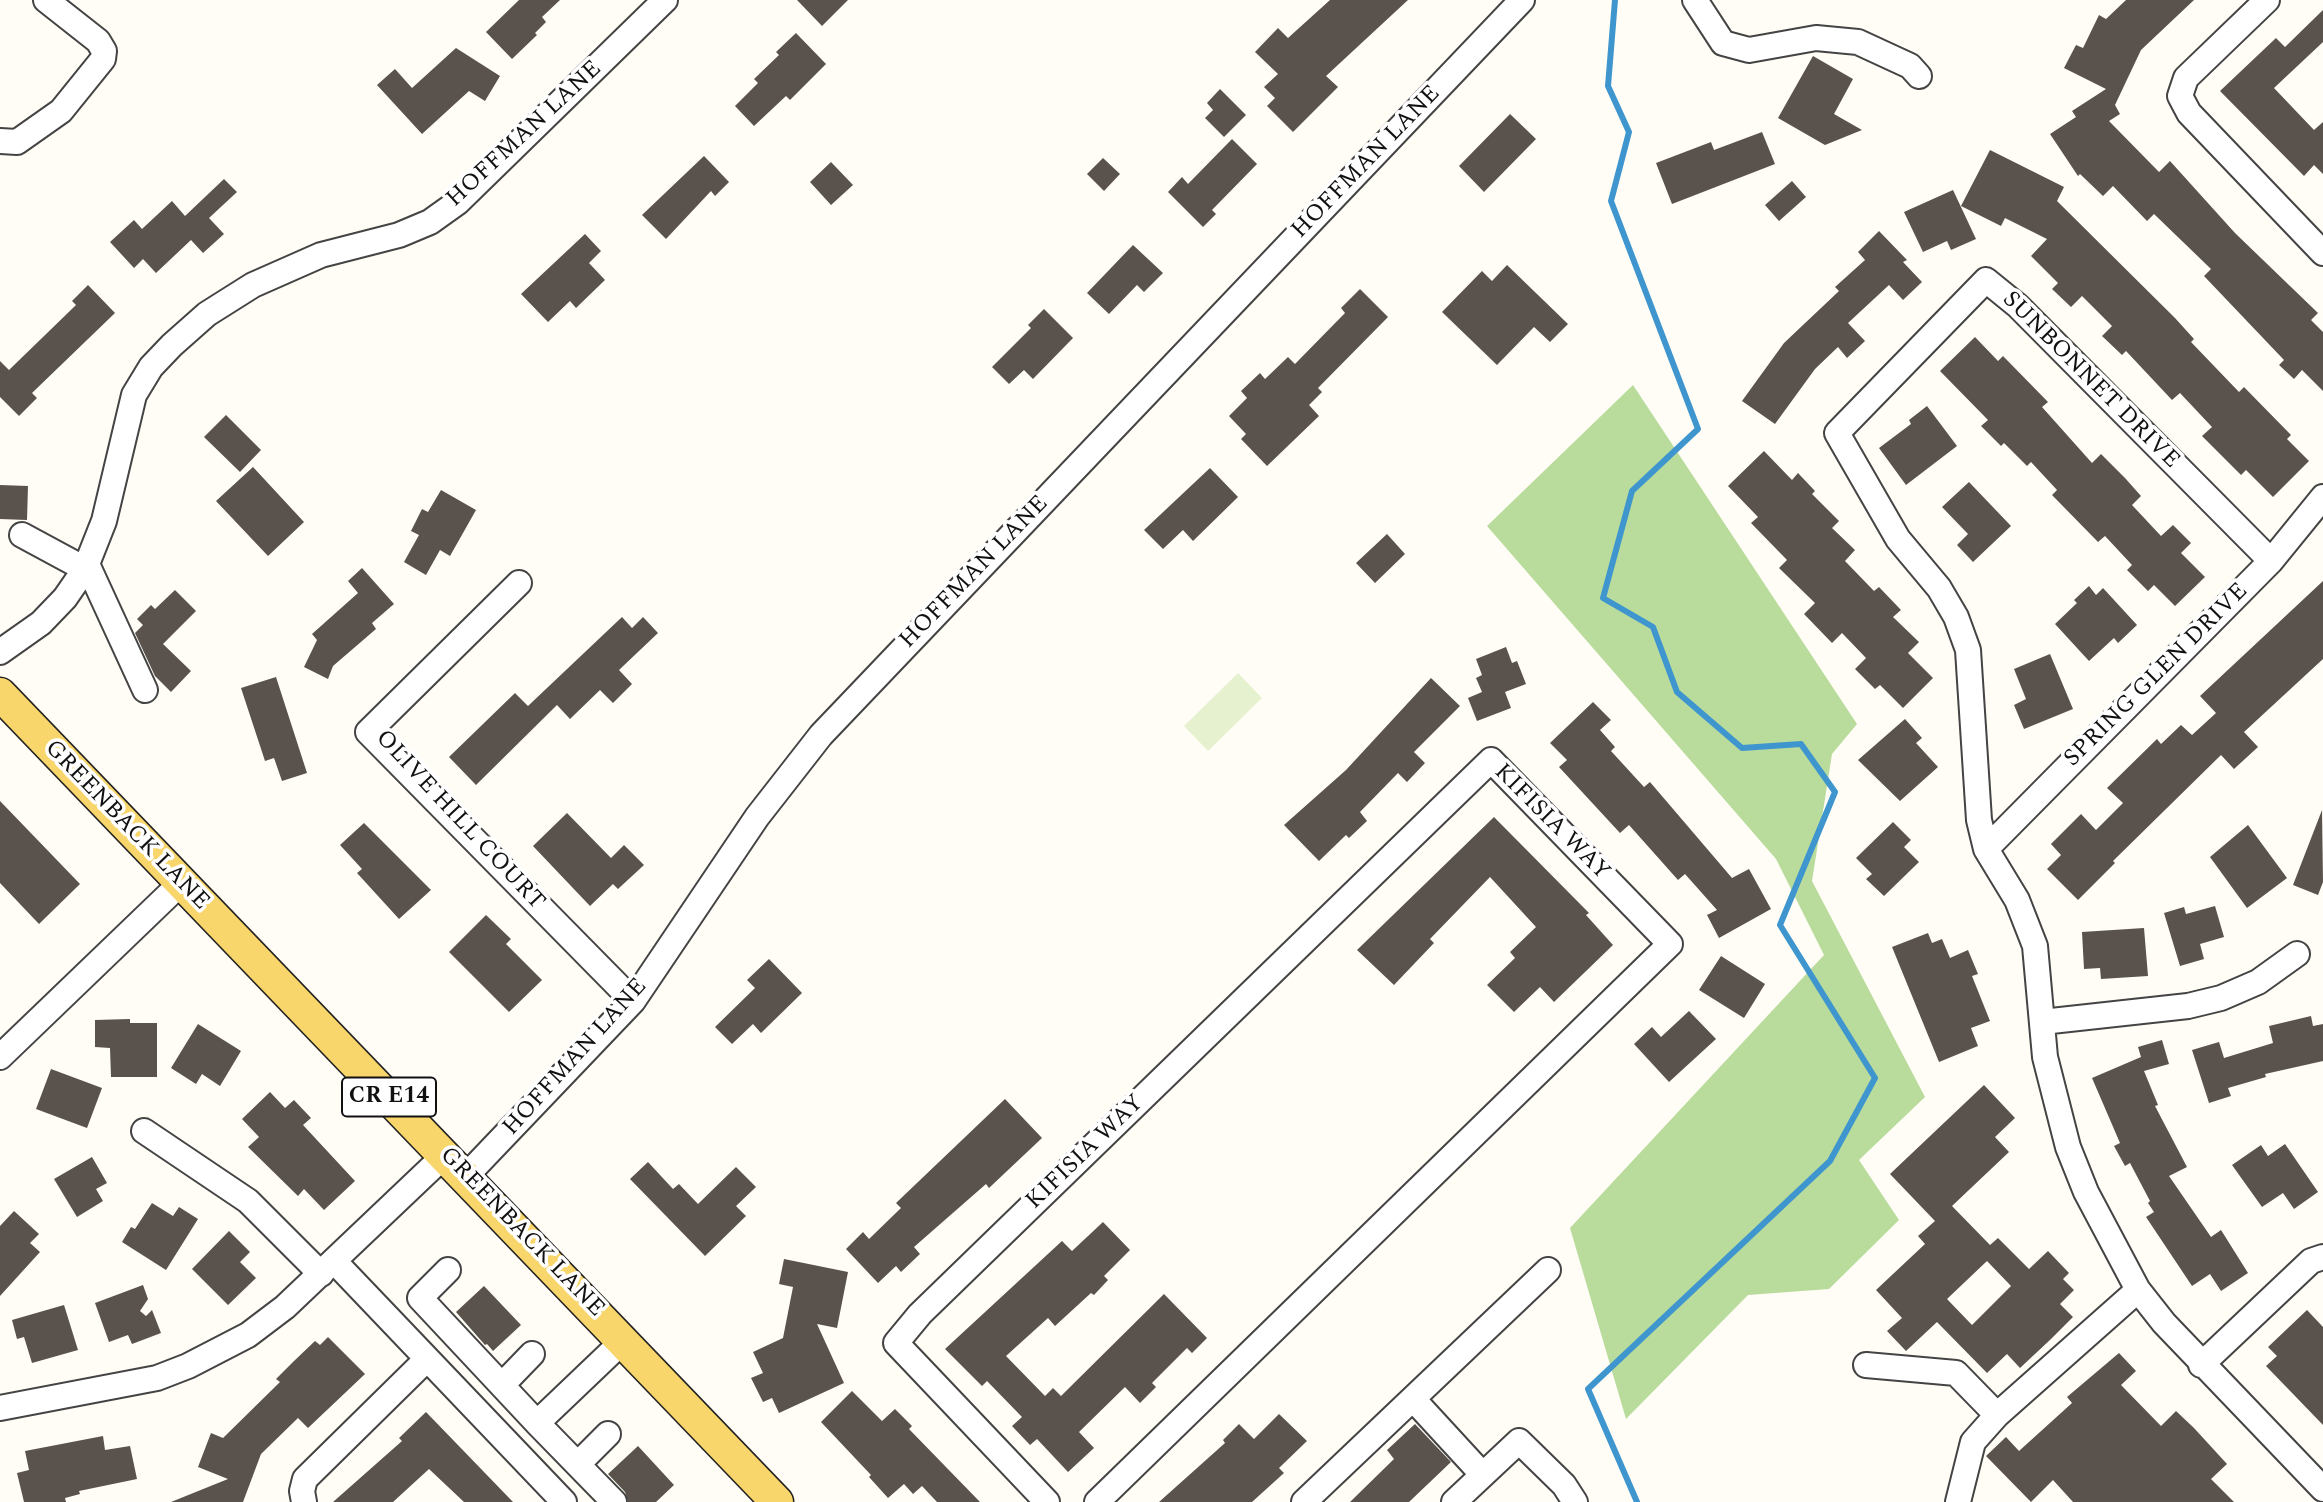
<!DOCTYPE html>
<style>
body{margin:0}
canvas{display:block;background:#fffdf5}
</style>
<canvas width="2323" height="1502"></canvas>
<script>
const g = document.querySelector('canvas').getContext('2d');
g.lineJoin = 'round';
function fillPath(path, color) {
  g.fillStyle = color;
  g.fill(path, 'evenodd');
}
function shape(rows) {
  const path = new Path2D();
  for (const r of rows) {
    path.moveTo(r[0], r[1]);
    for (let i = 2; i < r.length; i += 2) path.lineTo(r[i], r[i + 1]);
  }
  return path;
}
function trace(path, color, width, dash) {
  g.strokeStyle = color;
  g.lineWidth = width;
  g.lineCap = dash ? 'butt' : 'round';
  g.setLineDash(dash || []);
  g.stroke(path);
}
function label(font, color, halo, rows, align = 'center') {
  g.font = font + ' Spectral,serif';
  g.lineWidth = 7;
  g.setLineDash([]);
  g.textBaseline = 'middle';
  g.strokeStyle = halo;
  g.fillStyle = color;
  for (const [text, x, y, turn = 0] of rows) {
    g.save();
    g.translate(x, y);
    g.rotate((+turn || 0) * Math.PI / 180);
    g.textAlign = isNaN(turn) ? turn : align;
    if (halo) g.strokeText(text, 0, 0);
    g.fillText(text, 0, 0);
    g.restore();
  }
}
fillPath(shape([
 [1633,385,1857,724,1832,754,1812,881,1925,1097,1859,1160,1899,1220,1829,1289,1748,1295,1626,1419,1570,1228,1824,955,1776,859,1487,526]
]), '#b9dc9c');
fillPath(shape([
 [1238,673,1262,698,1208,751,1184,726]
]), '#e6f2cf');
trace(shape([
 [1615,0,1608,86,1629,132,1611,201,1698,429,1632,491,1603,598,1653,627,1677,692,1742,748,1801,744,1835,792,1780,925,1875,1078,1830,1161,1588,1389,1637,1502]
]), '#3f96cf', 6);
fillPath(shape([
 [519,0,560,0,542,17,546,22,535,33,537,35,512,59,486,32],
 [797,0,848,0,822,26],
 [1330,0,1408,0,1326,76,1338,87,1293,132,1267,106,1275,98,1264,87,1278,74,1255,52,1278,28,1288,38],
 [2126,0,2194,0,2141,50,2115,105,2120,114,2109,121,2159,172,2170,161,2235,233,2318,313,2311,320,2323,332,2323,391,2302,370,2294,379,2279,365,2284,360,2204,276,2211,269,2154,214,2147,221,2113,186,2103,196,2080,174,2078,176,2050,134,2076,117,2072,111,2106,89,2064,68,2076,45,2083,48,2099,15,2106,19],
 [2323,10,2323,42,2274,88,2314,130,2323,122,2323,174,2314,165,2304,176,2220,91,2276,38,2285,47],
 [796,33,826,64,790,100,786,96,754,126,735,106,758,83,754,79,779,55,776,52],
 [456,48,500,76,485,101,469,91,422,134,377,85,395,69,412,88],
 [1813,56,1853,79,1834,114,1862,130,1825,145,1778,118],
 [1220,89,1246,115,1224,137,1205,118,1213,110,1207,103],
 [1510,114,1536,139,1484,192,1459,166],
 [1762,132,1775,164,1672,204,1656,163,1711,142,1714,150],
 [1232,139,1257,164,1212,210,1216,214,1203,227,1168,192,1182,177,1188,184],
 [1990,150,2064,187,2057,201,2175,318,2194,339,2191,342,2239,392,2244,387,2291,435,2287,439,2309,461,2273,497,2246,470,2241,475,2202,436,2212,427,2180,393,2172,400,2126,351,2122,355,2102,336,2112,326,2082,296,2071,307,2052,289,2058,283,2031,256,2047,239,2005,218,2001,226,1961,206],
 [704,156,729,182,715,196,711,191,666,239,642,215],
 [1103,158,1120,174,1104,191,1087,174],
 [831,162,853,185,831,205,810,182],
 [224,179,237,192,209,218,224,234,203,253,191,240,156,273,143,259,134,268,110,242,134,220,142,229,172,201,185,216],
 [1792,181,1806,197,1779,221,1765,205],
 [1953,190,1976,239,1951,250,1947,241,1923,252,1904,212],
 [1879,231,1907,260,1903,262,1922,282,1903,300,1889,285,1848,323,1865,341,1847,358,1838,347,1815,369,1775,424,1742,401,1784,343,1839,291,1835,287,1865,260,1858,252],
 [585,234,601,251,589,263,605,280,576,308,570,301,548,322,521,294],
 [1133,245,1163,273,1144,292,1137,285,1109,314,1087,293],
 [1507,265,1568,324,1550,342,1534,327,1497,365,1442,312,1482,271,1492,281],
 [88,285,115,313,32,393,37,398,19,416,0,397,0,361,9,370,76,305,72,301],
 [1360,289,1388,317,1318,388,1322,392,1309,405,1319,416,1267,466,1241,439,1246,434,1229,416,1247,398,1241,391,1260,373,1265,379,1288,357,1295,364,1345,313,1341,308],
 [1044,309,1073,338,1033,379,1024,370,1009,384,992,367,1031,328,1028,325],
 [1975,337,1998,361,2003,356,2048,402,2042,407,2092,463,2101,454,2125,478,2141,496,2132,505,2161,536,2173,525,2191,543,2181,553,2205,577,2175,606,2154,585,2148,591,2127,570,2132,565,2105,536,2098,542,2052,495,2057,490,2031,462,2027,466,2004,443,2001,446,1981,426,1988,420,1940,371],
 [1927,406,1957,446,1906,485,1879,448,1911,424,1909,420],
 [226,415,261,450,240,472,204,437],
 [1764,451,1792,480,1798,473,1815,491,1812,494,1839,521,1832,528,1855,550,1845,561,1874,591,1879,587,1901,610,1893,617,1919,642,1908,653,1933,678,1903,708,1880,685,1875,689,1855,669,1866,658,1842,633,1832,643,1804,614,1815,603,1779,568,1787,560,1751,523,1758,517,1728,486],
 [253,467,304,522,268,556,216,501],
 [1210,468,1238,497,1193,541,1183,530,1163,549,1144,530],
 [1969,482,2011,526,1973,562,1957,545,1968,534,1942,507],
 [0,485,28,486,27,520,0,519],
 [441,490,476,510,450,556,440,550,426,575,404,562,419,535,411,531,422,509,428,512],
 [1387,534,1405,554,1375,583,1356,563],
 [362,568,394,604,372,623,376,629,333,666,328,679,304,667,317,640,312,634,358,593,348,581],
 [2323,581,2323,659,2244,732,2258,747,2234,769,2221,755,2113,861,2115,863,2078,900,2047,869,2061,855,2051,844,2081,814,2096,830,2123,803,2107,788,2157,739,2161,744,2181,725,2192,735,2216,713,2200,696],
 [2089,586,2096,595,2103,588,2137,625,2118,643,2114,638,2089,661,2055,624,2077,603,2074,600],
 [175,590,196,611,163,644,191,671,171,692,155,676,135,633,143,625,137,619,151,605,155,609],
 [622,617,632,628,643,617,658,633,619,670,632,684,613,703,600,690,570,719,557,705,476,785,449,757,515,693,528,706],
 [1506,647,1512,663,1517,661,1526,684,1505,692,1511,708,1477,721,1468,698,1482,692,1476,678,1482,675,1476,659],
 [2050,654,2073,709,2024,729,2014,705,2026,699,2014,669],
 [276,677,307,773,282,781,274,758,265,761,241,688],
 [1431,678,1460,706,1414,752,1425,763,1407,782,1398,773,1360,812,1367,821,1349,838,1346,835,1319,861,1284,825,1346,770],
 [1593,702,1611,720,1600,730,1615,747,1611,751,1644,787,1650,782,1732,878,1749,869,1771,909,1719,938,1707,915,1717,910,1685,874,1678,880,1629,825,1620,833,1559,767,1567,760,1550,743],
 [1905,719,1922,738,1916,743,1938,767,1900,801,1858,760],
 [0,801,80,884,39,924,0,883],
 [2322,810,2323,882,2318,895,2293,885],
 [567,813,611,858,624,845,644,865,618,889,613,884,590,906,533,846],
 [1494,817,1589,913,1586,915,1613,945,1554,1002,1540,987,1514,1012,1487,985,1515,958,1510,952,1536,927,1490,877,1430,939,1434,943,1394,985,1357,950],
 [1893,822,1911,840,1904,847,1919,862,1884,896,1866,879,1872,874,1856,858],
 [364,823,431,890,399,919,357,873,362,869,340,845],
 [2248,825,2287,878,2247,908,2210,857],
 [2215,906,2224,937,2200,944,2204,959,2180,966,2164,913,2184,907,2186,914],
 [486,915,511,939,506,944,542,980,509,1012,449,952],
 [2144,928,2148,976,2101,979,2100,968,2084,969,2082,932],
 [1928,933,1932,943,1942,939,1950,958,1968,950,1978,974,1972,976,1990,1021,1971,1028,1978,1046,1939,1062,1892,947],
 [1721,956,1765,984,1744,1018,1699,990],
 [769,959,802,993,761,1033,753,1024,732,1044,715,1027,755,988,747,980],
 [1689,1011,1716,1039,1669,1082,1634,1044,1652,1027,1661,1037],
 [2311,1016,2313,1026,2323,1024,2323,1061,2265,1074,2266,1077,2228,1088,2231,1096,2209,1103,2192,1050,2219,1042,2224,1058,2273,1043,2269,1026],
 [130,1019,130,1023,157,1023,157,1077,111,1077,110,1048,95,1047,95,1020],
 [198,1024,241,1051,220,1086,202,1074,196,1084,171,1068],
 [2162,1040,2169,1064,2144,1071,2158,1105,2155,1106,2187,1167,2169,1176,2211,1237,2221,1230,2248,1273,2221,1291,2210,1274,2192,1286,2146,1217,2154,1212,2148,1203,2150,1201,2130,1163,2125,1166,2114,1146,2120,1143,2092,1078,2141,1057,2138,1047],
 [51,1069,102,1088,87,1128,36,1109],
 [1984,1085,2015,1118,1995,1137,2009,1152,1952,1206,1990,1245,1998,1238,2029,1269,2048,1251,2069,1273,2063,1279,2074,1290,2060,1304,2073,1317,2051,1339,2020,1368,2007,1354,1987,1373,1937,1322,1906,1351,1887,1331,1902,1318,1876,1290,1925,1244,1918,1236,1935,1221,1890,1174],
 [1987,1261,2011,1286,1972,1325,1947,1299],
 [270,1092,285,1108,294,1100,311,1118,303,1125,355,1181,324,1210,304,1189,298,1196,248,1147,259,1137,242,1119],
 [1005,1099,1042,1138,989,1188,986,1184,914,1247,920,1254,901,1272,896,1266,878,1283,846,1249,863,1232,869,1239,901,1208,896,1203],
 [2285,1144,2318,1192,2294,1209,2283,1193,2262,1207,2232,1165,2261,1145,2268,1156],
 [92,1157,107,1183,96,1189,103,1201,77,1217,54,1179],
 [648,1162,673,1189,679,1184,698,1204,736,1167,756,1187,736,1206,746,1216,705,1256,630,1179],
 [152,1203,173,1216,179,1207,198,1219,166,1270,122,1242,131,1227,135,1229],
 [14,1211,39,1234,30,1243,40,1252,0,1296,0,1226],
 [1103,1222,1130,1250,1104,1276,1108,1280,1094,1295,1091,1293,1055,1326,1048,1318,1006,1356,1045,1396,1053,1388,1061,1396,1164,1294,1207,1338,1192,1353,1187,1348,1152,1383,1156,1387,1140,1403,1125,1387,1079,1432,1094,1448,1068,1472,1037,1439,1030,1445,1012,1426,1022,1417,987,1381,982,1386,945,1349,1062,1241,1072,1251],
 [229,1231,250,1252,240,1262,256,1278,228,1305,192,1269],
 [784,1259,848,1272,837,1328,817,1324,844,1383,779,1413,772,1398,763,1402,751,1378,763,1373,753,1352,783,1338,793,1287,779,1284],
 [143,1285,148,1299,140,1311,146,1316,152,1310,161,1333,132,1344,128,1335,109,1342,95,1303],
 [484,1286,521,1325,493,1351,487,1344,485,1345,456,1312],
 [64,1305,78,1350,32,1363,24,1337,17,1339,12,1320],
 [2307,1310,2323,1327,2323,1425,2266,1366,2277,1356,2268,1347],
 [328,1337,365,1374,308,1428,298,1418,261,1454,243,1502,171,1502,228,1479,198,1467,211,1433,223,1438,280,1382,276,1379,294,1361,315,1341,320,1345],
 [2119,1353,2136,1371,2121,1385,2161,1426,2176,1411,2194,1428,2227,1464,2211,1479,2234,1502,2073,1502,2053,1480,2031,1502,1986,1456,2006,1437,2019,1451,2072,1403,2067,1397],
 [852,1391,882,1421,895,1409,912,1426,909,1429,980,1502,937,1502,922,1486,913,1494,904,1484,888,1498,869,1477,871,1475,821,1422],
 [426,1412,513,1502,464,1502,429,1469,393,1502,333,1502,402,1441,399,1438],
 [1279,1414,1307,1441,1279,1468,1284,1473,1252,1502,1159,1502,1225,1443,1223,1440,1239,1424,1254,1439],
 [1415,1424,1451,1462,1409,1502,1350,1502,1394,1459,1387,1450],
 [103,1436,105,1450,130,1446,137,1479,79,1491,80,1494,65,1498,66,1502,24,1502,17,1473,29,1470,25,1451],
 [638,1446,674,1485,656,1502,628,1502,625,1492,608,1474]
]), '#5a524d');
const minor = shape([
 [1695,0,1723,43,1749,50,1816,38,1858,42,1910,66,1919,76],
 [2267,0,2186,78,2180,96,2189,113,2323,253],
 [0,141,17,142,61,111,103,59,104,51,98,41,46,0],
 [22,535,85,569],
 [2271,561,2018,306,1986,280,1837,433,1898,539,1939,588,1956,617,1968,650,1979,820,1986,849,2017,900,2035,946,2045,1057,2068,1147,2086,1192,2138,1290,2164,1323,2323,1489],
 [87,564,145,690],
 [519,583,368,732,633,1001],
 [0,652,41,623,65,598,85,569,104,521,134,395,151,367,172,345,207,314,253,285,321,255,399,235,430,222,458,202,665,0],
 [1986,849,2271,561,2323,497],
 [2042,1022,2188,1006,2221,998,2258,982,2297,954],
 [0,1057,181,883],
 [144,1131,248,1201,321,1274],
 [466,1176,633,1001,757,817,821,735,1522,0],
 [334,1261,564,1502],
 [448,1270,420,1298,537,1423],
 [1866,1365,1956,1373,1997,1415],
 [2201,1365,2311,1261,2323,1257],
 [503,1384,532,1354],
 [1413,1399,1482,1474],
 [0,1408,157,1378,188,1366,248,1335,285,1307,445,1155],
 [578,1464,608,1434],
 [304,1502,302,1491,305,1479,427,1359],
 [614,1502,537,1423,624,1340],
 [1047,1502,896,1343,920,1314,1491,760,1670,944,1097,1502],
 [1304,1502,1548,1270],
 [1454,1502,1519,1441,1564,1485,1575,1502],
 [1958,1502,1973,1442,1997,1415,2138,1290]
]);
const major = shape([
 [0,694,777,1502]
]);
trace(minor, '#444', 28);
trace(major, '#222', 35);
trace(minor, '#fff', 24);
trace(major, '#f9d66b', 32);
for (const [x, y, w] of [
 [389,1097,94]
]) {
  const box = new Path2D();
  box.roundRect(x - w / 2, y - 19.5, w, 39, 5);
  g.fillStyle = '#fff';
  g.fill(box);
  trace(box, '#111', 2);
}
label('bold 23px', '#111', null, [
 ["CR E14",389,1097]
]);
label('24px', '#111', '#fff', [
 ["HOFFMAN LANE",525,135,-43],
 ["HOFFMAN LANE",1367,163,-46],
 ["SUNBONNET DRIVE",2090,381,45],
 ["HOFFMAN LANE",975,573,-46],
 ["SPRING GLEN DRIVE",2157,676,-45],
 ["OLIVE HILL COURT",459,821,47],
 ["KIFISIA WAY",1551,823,45],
 ["GREENBACK LANE",126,826,46],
 ["HOFFMAN LANE",576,1058,-48],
 ["KIFISIA WAY",1086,1153,-44],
 ["GREENBACK LANE",521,1233,46]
]);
</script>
